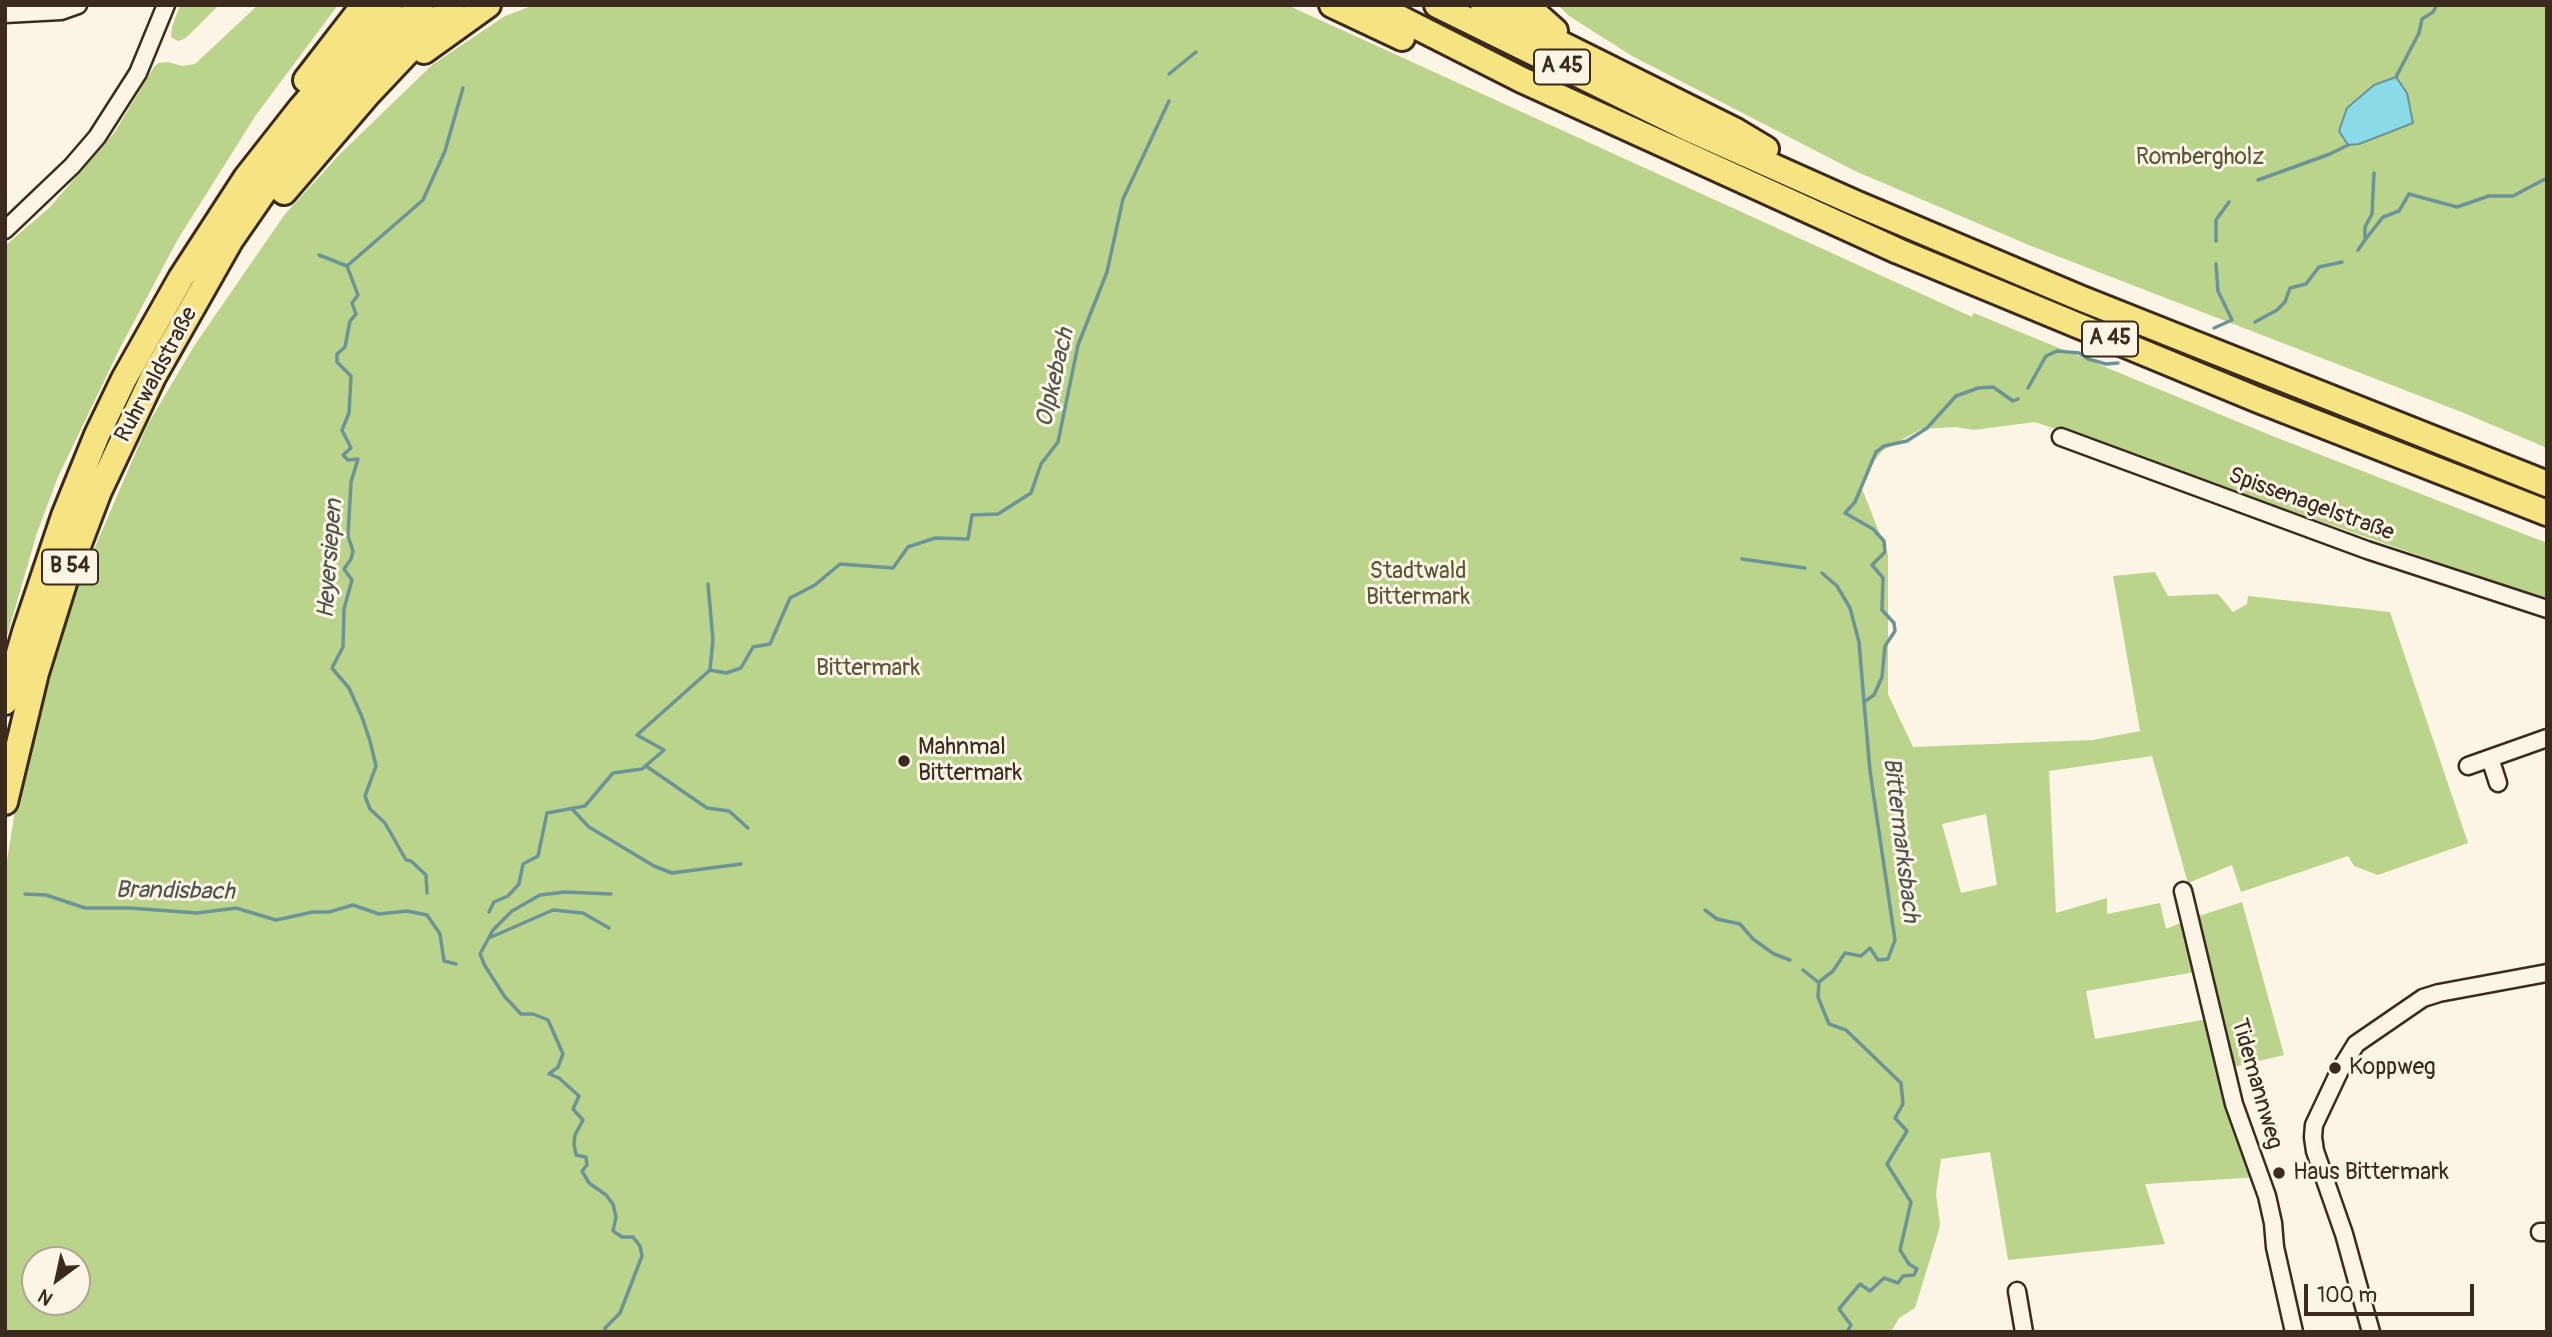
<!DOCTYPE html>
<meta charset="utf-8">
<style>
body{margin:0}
#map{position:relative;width:2552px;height:1337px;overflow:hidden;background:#fcf5e5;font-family:Pangolin,sans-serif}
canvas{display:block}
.frame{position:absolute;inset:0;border:7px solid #3b2a1e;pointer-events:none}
.north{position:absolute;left:21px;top:1246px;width:70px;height:70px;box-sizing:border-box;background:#fcf5e5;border:2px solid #afa495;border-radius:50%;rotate:213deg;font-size:19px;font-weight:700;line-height:28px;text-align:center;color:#3b2a1e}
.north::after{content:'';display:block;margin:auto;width:24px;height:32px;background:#3b2a1e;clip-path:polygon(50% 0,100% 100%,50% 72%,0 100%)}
.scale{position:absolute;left:2304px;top:1284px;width:170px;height:32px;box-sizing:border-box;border:4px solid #3b2a1e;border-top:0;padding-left:9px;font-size:21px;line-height:24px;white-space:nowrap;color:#3b2a1e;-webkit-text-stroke:5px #fcf5e5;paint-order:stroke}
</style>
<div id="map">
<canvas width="2552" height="1337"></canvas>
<div class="frame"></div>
<div class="north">N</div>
<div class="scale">100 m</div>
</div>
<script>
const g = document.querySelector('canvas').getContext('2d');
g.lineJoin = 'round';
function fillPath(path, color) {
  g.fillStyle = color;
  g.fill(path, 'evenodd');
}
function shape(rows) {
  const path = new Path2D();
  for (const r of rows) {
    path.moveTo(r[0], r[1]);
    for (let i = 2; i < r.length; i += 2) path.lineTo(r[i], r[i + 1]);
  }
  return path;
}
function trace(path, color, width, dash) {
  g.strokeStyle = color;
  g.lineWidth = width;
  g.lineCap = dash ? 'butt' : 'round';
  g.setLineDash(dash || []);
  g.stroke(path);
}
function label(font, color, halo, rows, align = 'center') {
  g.font = font + ' Pangolin,sans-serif';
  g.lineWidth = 6;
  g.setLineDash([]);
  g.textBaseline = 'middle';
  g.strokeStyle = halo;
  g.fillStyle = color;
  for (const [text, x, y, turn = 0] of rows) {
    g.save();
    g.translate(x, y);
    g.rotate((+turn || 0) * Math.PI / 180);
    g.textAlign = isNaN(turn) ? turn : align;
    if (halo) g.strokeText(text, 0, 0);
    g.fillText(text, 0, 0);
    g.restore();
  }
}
fillPath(shape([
 [180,5,219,5,186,38,178,41,171,37,172,27],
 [258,5,338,5,256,115,178,239,120,348,58,477,37,533,5,643,5,246,50,207,114,133,154,67,158,63,168,62,182,66,195,64],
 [534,5,1287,5,1970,316,1972,317,1974,313,2275,437,2547,543,2547,600,2035,422,1974,430,1956,427,1921,429,1882,451,1865,473,1861,486,1888,555,1888,694,1913,747,2093,740,2140,731,2113,576,2155,572,2168,596,2218,594,2233,612,2247,604,2248,596,2390,612,2468,843,2378,875,2354,866,2348,856,2241,892,2232,865,2188,883,2152,756,2049,771,2056,913,2107,898,2107,914,2160,903,2166,929,2190,919,2242,902,2284,1055,2226,1069,2260,1177,2145,1184,2165,1244,2008,1260,1990,1152,1941,1159,1936,1194,1940,1224,1938,1233,1915,1308,1899,1318,1891,1332,5,1332,5,873,21,773,79,584,148,424,194,346,285,214,340,154,432,65,505,16],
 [1986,814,1997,885,1961,893,1942,824],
 [2195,972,2208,1019,2095,1039,2086,991],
 [35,1260,77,1260,77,1302,35,1302],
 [1558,5,2547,5,2547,448,2459,411,2031,246,1855,171,1632,56,1569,16],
 [2396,78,2413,123,2359,144,2347,108,2374,85]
]), '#bbd48b');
const water = shape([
 [2396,77,2407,93,2413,123,2359,144,2348,145,2339,131,2347,108,2374,85,2396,77]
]);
fillPath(water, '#8adae8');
trace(water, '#6a9497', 2);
trace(shape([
 [1169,74,1196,52],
 [2396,77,2419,33,2422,19,2433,12,2437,5],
 [2258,180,2330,154,2348,145],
 [2365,240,2383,217,2399,211,2409,194,2457,207,2489,196,2513,196,2547,178],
 [2216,241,2216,220,2229,202],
 [2358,250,2365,240,2365,227,2372,214,2374,173],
 [319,255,347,266,358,295,352,303,356,314,350,321,345,347,337,354,337,362,351,376,349,413,342,430,351,448,343,455,348,460,358,459,351,482,348,536,353,551,351,559,344,569,352,580,344,609,343,647,332,668,349,688,362,717,370,741,376,766,365,796,370,809,385,823,406,860,411,861,426,875,427,893],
 [347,266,423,200,445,151,463,88],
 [2255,322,2277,310,2285,302,2290,288,2306,284,2319,267,2342,262],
 [2214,328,2232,320,2218,291,2216,264],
 [2028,388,2046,356,2057,351,2079,353,2088,359,2106,364,2118,363],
 [1742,559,1805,568],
 [1822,573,1837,586,1850,608,1859,642,1864,702],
 [708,584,713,640,710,669],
 [646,766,707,808,729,811,748,828],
 [572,809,589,827,654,866,672,873,741,864],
 [25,894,46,895,85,908,130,908,197,913,236,908,276,920,313,912,329,912,353,905,379,914,407,911,427,915,440,934,444,961,456,964],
 [1705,910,1717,919,1740,924,1753,939,1774,954,1790,960],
 [489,912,494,902,508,896,519,884,523,864,538,856,547,813,585,806,613,773,642,769,664,750,637,735,710,670,726,673,741,668,753,647,770,644,790,598,815,585,840,564,893,568,908,547,935,538,968,539,972,515,998,514,1031,493,1041,464,1058,442,1078,345,1107,272,1123,199,1169,101],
 [489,938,553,910,583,913,609,928],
 [1803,970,1818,982],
 [606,1332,605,1328,620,1313,642,1256,640,1246,633,1237,622,1237,613,1231,616,1217,613,1204,606,1195,589,1183,582,1171,587,1165,586,1157,576,1155,574,1144,575,1135,583,1120,573,1109,579,1096,559,1078,549,1074,558,1067,563,1054,548,1020,533,1014,521,1014,505,997,485,966,480,954,493,930,512,911,540,895,565,892,611,894],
 [1847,1332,1851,1325,1839,1309,1860,1284,1870,1291,1884,1278,1898,1283,1903,1276,1914,1275,1917,1269,1909,1264,1900,1250,1911,1202,1887,1164,1907,1131,1895,1118,1903,1104,1901,1083,1846,1030,1829,1024,1818,997,1819,982,1833,971,1845,953,1861,956,1870,948,1878,960,1888,959,1895,940,1870,771,1864,702,1874,695,1882,677,1885,646,1895,631,1894,623,1882,610,1883,578,1872,565,1885,552,1884,541,1873,529,1845,513,1855,502,1876,452,1884,446,1907,441,1927,428,1956,396,1978,388,1993,387,2013,401,2018,399]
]), '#6a9497', 3.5);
const minor = shape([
 [5,14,61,11,78,5],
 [5,230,72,166,97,137,138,73,166,5],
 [2061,437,2367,550,2547,609],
 [2490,758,2498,783],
 [2468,766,2547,738],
 [2183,891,2234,1104,2267,1196,2273,1223,2275,1247,2294,1332],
 [2540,1232,2547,1232],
 [2017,1291,2024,1332],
 [2371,1332,2344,1234,2315,1151,2313,1137,2314,1125,2340,1070,2356,1044,2423,998,2439,993,2547,973]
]);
const highway = shape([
 [1332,5,1402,38],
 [1374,5,1522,80,1898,251,2258,400,2547,513],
 [1437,5,1687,128,1855,203,2080,298,2547,484],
 [1483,5,1736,131,1766,149],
 [1526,5,1555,31],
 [424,51,488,5],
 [306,80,364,5],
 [284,192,368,94,452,5],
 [5,702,25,632,64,516,97,435,124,379,181,278,246,178,301,108,390,5],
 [5,802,36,673,64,583,99,491,153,377,230,241,277,173,321,117,385,43,421,5]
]);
trace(minor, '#3b2a1e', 21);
trace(highway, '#3b2a1e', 30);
trace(minor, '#fcf5e5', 16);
trace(highway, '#f6e381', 24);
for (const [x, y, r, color] of [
 [904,761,7,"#3b2a1e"],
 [2335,1068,7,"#3b2a1e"],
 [2279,1173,7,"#3b2a1e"]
]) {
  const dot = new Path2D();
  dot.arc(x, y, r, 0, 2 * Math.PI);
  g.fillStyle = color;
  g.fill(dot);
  trace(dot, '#fcf5e5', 2.5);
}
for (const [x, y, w] of [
 [1562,67,56],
 [2110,339,56],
 [70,567,56]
]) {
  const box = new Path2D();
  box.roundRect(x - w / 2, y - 17.5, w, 35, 5);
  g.fillStyle = '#fcf5e5';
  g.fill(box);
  trace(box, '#3b2a1e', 2);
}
label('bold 21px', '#3b2a1e', null, [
 ["A 45",1562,67],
 ["A 45",2110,339],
 ["B 54",70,567]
]);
label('23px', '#5b5439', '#fcf5e5', [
 ["Rombergholz",2200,158],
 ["Stadtwald",1418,572],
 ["Bittermark",1418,598],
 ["Bittermark",868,669]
]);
label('23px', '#3b2a1e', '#fcf5e5', [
 ["Ruhrwaldstraße",157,375,-62],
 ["Spissenagelstraße",2311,505,20],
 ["Tidemannweg",2256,1084,74]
]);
label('23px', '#3b2a1e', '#fcf5e5', [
 ["Mahnmal",918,748],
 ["Bittermark",918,774],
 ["Koppweg",2349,1068],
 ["Haus Bittermark",2293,1173]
], 'left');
label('italic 24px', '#4f5650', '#fcf5e5', [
 ["Olpkebach",1056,378,-77],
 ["Heyersiepen",331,559,-86],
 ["Bittermarksbach",1900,840,83],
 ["Brandisbach",175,892,1]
]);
</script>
